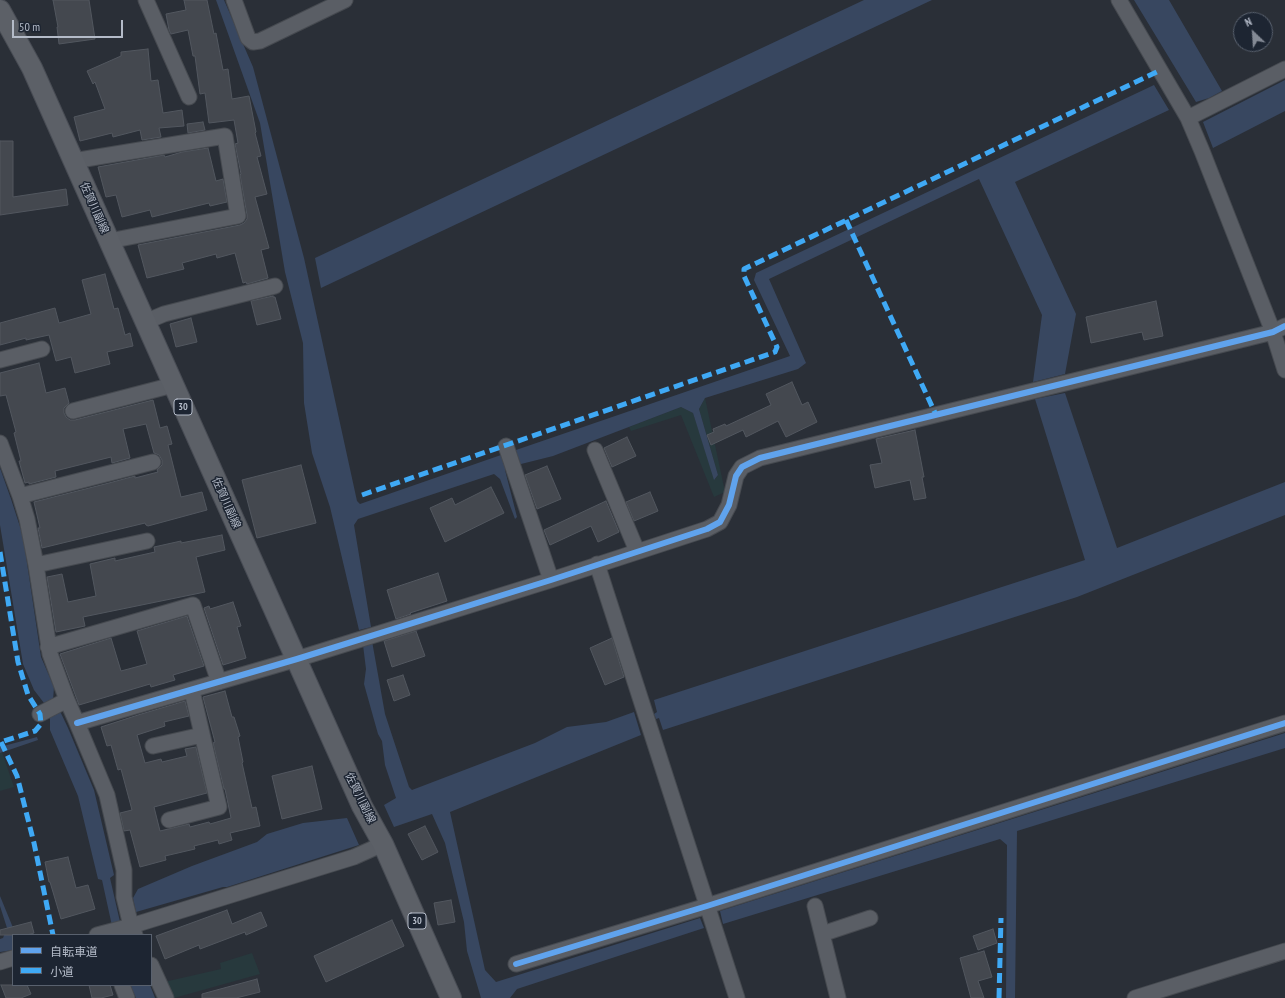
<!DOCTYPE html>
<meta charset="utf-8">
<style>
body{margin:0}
#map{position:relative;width:1285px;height:998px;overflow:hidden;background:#2a2f37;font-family:"PT Sans Narrow","Noto Sans JP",sans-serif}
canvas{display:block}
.legend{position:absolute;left:12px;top:934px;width:140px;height:52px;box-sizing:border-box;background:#1d2532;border:1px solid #59616e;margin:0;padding:5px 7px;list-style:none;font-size:12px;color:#b4bbc8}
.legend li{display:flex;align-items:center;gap:8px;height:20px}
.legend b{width:20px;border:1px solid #59616e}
.north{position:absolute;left:1233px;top:12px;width:40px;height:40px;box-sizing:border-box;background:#1d2532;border:1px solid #59616e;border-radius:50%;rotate:335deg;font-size:11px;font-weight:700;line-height:16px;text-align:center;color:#b4bbc8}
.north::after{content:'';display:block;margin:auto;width:14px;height:18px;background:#848a95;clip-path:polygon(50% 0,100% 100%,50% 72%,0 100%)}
.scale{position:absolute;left:12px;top:20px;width:111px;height:18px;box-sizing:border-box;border:2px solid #b4bbc8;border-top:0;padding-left:5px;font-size:12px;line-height:14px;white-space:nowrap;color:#b4bbc8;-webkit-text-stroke:3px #1d2532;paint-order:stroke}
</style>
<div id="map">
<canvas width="1285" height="998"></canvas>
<ul class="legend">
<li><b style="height:5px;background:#60a3ed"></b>自転車道</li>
<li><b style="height:5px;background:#3fa9f5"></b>小道</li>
</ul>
<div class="north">N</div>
<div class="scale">50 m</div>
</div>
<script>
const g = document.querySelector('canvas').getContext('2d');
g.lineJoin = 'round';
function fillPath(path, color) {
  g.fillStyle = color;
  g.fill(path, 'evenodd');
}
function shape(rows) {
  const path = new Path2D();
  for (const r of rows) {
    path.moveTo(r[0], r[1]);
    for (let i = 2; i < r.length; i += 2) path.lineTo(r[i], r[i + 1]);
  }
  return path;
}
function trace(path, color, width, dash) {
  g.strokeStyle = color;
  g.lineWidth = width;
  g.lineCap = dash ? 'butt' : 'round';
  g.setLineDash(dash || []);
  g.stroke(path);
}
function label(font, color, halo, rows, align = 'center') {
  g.font = font + ' "PT Sans Narrow","Noto Sans JP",sans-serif';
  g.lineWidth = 3;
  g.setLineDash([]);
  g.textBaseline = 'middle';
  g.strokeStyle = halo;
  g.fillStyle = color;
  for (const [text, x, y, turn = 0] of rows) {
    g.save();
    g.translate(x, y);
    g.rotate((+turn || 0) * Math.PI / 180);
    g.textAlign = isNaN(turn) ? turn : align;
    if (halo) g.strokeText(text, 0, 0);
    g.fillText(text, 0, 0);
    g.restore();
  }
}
fillPath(shape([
 [705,398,725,492,714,497,681,415,631,431,629,427,681,407,693,413,715,479,718,475,699,409],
 [2,752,14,787,0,791,0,753],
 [252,953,260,974,174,998,170,998,164,982,221,969,220,963]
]), '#27393d');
fillPath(shape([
 [216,0,224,0,253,67,304,258,357,501,360,504,501,455,503,460,517,455,516,450,790,356,754,280,756,273,1154,85,1169,110,1015,182,1076,314,1065,374,1033,382,1042,315,979,179,769,279,806,363,798,369,705,398,699,409,718,475,714,480,693,413,681,407,553,456,521,464,505,470,517,517,515,519,500,479,494,474,358,519,354,525,371,627,359,630,330,507,312,453,304,403,303,343,285,272,260,123],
 [864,0,932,0,321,288,315,258],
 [1134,0,1169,0,1222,91,1209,98,1196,102],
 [1285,80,1285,111,1213,148,1203,122],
 [1065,393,1117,548,1285,482,1285,515,1077,597,663,730,659,718,656,719,654,714,657,712,654,700,1085,560,1035,399],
 [0,468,11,499,23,536,41,657,54,687,53,700,59,709,68,728,94,790,114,875,110,878,123,935,114,935,102,880,98,879,78,796,50,730,50,715,44,703,34,690,23,664,0,525],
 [372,641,385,714,409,787,412,790,535,743,567,727,606,722,634,712,641,735,450,812,485,970,496,982,700,918,704,928,517,989,510,998,481,998,467,951,464,922,445,843,432,814,394,827,384,805,396,798,385,765,382,741,378,734,364,684,366,669,363,645],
 [1285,733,1285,748,1017,831,1015,998,1006,998,1007,845,1000,839,723,924,720,911],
 [37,737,38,740,0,753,0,747],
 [347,818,359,845,227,887,223,887,136,912,133,898,138,889,192,866,257,842,267,834,303,823],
 [0,896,16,935,13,935,13,950,0,952,0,939,3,938,7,928,0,906],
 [130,985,150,985,155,998,136,998]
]), '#384760');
const building = shape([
 [53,0,89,0,95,39,59,44,57,27,58,27,53,0],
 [184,0,207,0,214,34,216,33,223,70,228,69,232,99,249,96,256,132,255,133,261,156,257,157,267,194,255,197,269,248,261,250,268,278,247,284,246,282,243,283,235,253,217,258,216,254,182,263,184,269,147,278,138,245,240,225,244,223,247,219,247,215,240,175,241,174,235,144,238,143,234,120,209,123,205,93,200,94,195,56,193,56,188,30,171,34,169,30,166,14,186,10,184,0],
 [148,49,151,81,158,80,163,113,182,110,184,126,159,128,161,137,142,140,140,130,113,137,112,133,80,141,74,117,105,109,95,82,93,84,87,71,121,56,121,52,148,49],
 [203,122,205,130,188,133,187,124,203,122],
 [0,141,13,141,13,197,66,189,68,205,0,215,0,141],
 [208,148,216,181,223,179,227,202,210,206,209,203,152,217,150,210,122,217,116,195,106,197,98,167,164,155,165,157,182,152,208,148],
 [105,274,114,309,118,308,125,335,130,333,133,346,107,352,110,364,75,373,71,357,56,361,49,335,26,340,26,338,0,345,0,323,55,308,59,323,91,314,82,280,105,274],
 [273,296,273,297,275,297,281,319,257,325,251,301,273,296],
 [1156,301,1163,336,1144,340,1142,332,1091,343,1086,317,1156,301],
 [191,318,197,342,176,347,170,324,191,318],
 [39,363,46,393,65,388,69,403,64,408,64,413,66,417,70,420,75,420,153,400,160,428,167,426,172,444,168,445,181,497,202,492,207,510,148,526,146,525,145,523,42,548,38,528,40,528,34,502,109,483,135,476,135,478,158,472,157,470,162,465,162,460,159,455,154,453,146,424,123,429,130,458,112,463,111,457,55,471,56,477,29,484,29,482,25,483,19,461,21,461,14,433,16,432,6,395,0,396,0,373,39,363],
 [792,382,802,405,808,402,817,422,786,437,778,421,746,437,743,430,711,445,707,435,714,432,713,429,725,424,726,426,771,405,766,394,792,382],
 [915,430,924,477,922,477,926,498,914,500,910,480,875,488,870,465,882,463,876,439,915,430],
 [627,437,636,456,612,467,604,448,627,437],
 [301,465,316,523,257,538,242,480,301,465],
 [547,466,561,499,537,509,525,475,547,466],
 [491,487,504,513,445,542,430,508,452,498,455,505,491,487],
 [650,492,658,511,634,521,626,502,650,492],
 [606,501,619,532,598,542,591,526,550,545,544,530,606,501],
 [222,535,225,550,196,557,205,592,83,617,85,626,56,632,47,577,62,574,68,602,96,596,90,564,115,558,115,561,155,552,154,547,181,541,181,543,222,535],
 [438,573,447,601,410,613,411,614,396,619,387,590,438,573],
 [233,602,241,626,237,627,246,658,223,665,204,608,209,606,210,609,233,602],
 [187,616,204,666,173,675,175,680,151,687,150,684,79,705,60,654,111,638,121,671,147,664,137,631,187,616],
 [416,631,425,656,392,667,384,641,416,631],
 [612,638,624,677,605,685,590,648,612,638],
 [403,675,410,695,394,701,387,680,403,675],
 [225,691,232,717,234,717,240,736,238,737,243,762,242,763,252,808,256,807,260,826,230,833,232,840,219,844,218,840,194,846,195,849,165,856,166,860,140,867,130,830,124,831,120,813,132,810,121,769,118,770,111,745,107,746,101,727,138,715,185,701,189,716,164,722,165,726,137,735,145,763,161,759,162,762,187,756,185,749,196,747,207,793,154,807,160,831,189,824,190,827,209,822,210,824,231,818,225,789,224,789,213,743,215,742,203,697,225,691],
 [312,766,322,809,282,819,272,776,312,766],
 [425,826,438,852,422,860,408,834,425,826],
 [68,857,76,888,88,885,95,909,61,919,50,882,49,882,45,862,68,857],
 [451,900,455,922,438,925,434,903,451,900],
 [227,910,232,924,261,912,267,926,246,935,245,932,200,949,199,945,165,959,156,936,227,910],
 [392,920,404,946,326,982,314,956,392,920],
 [31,922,34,933,27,935,0,935,0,930,31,922],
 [993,929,997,943,978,950,973,936,993,929],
 [984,951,992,977,978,981,984,998,971,998,960,958,984,951],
 [257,979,260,992,236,998,202,998,202,994,257,979],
 [1,985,27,985,31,994,21,998,6,998,1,985],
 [89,985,110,985,113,995,101,998,92,998,89,985]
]);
fillPath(building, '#44484f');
trace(building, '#52575f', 1);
const minor = shape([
 [146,0,189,97],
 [234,0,248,38,253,42,260,41,345,0],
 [1119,0,1188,118,1202,151,1273,332,1285,370],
 [1188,118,1285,69],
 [73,161,225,136,238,216,109,241],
 [145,322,164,314,275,286],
 [0,360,42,349],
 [73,411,173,385],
 [0,443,20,496,27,519,36,565,50,654,67,700,77,723,107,795,124,870,124,897,131,926,135,935],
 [506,446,551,580],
 [595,450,637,551],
 [20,496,153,462],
 [597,564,737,998],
 [36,565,147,541],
 [48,647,193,605,219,682],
 [40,714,67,700],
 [77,723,297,659,551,580,707,529,720,522,729,505,736,476,742,467,760,458,1273,332,1285,326],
 [153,746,202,735],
 [169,820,219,807,192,691],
 [815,906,838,998],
 [822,934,870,918],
 [97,935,131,926,354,857,383,844],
 [0,962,13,958],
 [516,964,707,906,1285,723],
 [151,965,166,998],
 [122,985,127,998],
 [1135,998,1285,951]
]);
const major = shape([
 [0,10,32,68,166,368,362,806,383,844,451,998]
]);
trace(minor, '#464a50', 17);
trace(major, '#484c54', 22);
trace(minor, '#5a5e65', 15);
trace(major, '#5c6067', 20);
trace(shape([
 [846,220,936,415],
 [362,495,775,352,777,347,744,276,744,269,1161,70],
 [0,552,18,662,28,695,40,714,41,724,35,731,1,742,0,742],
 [1,742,17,776,34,843,53,935],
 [999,998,1001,918]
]), '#3fa9f5', 5, [10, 5]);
trace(shape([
 [77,723,297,659,551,580,707,529,720,522,729,505,736,476,742,467,760,458,1273,332,1285,326],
 [516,964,707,906,1285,723]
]), '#60a3ed', 6);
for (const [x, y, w] of [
 [183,407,18],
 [417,921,18]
]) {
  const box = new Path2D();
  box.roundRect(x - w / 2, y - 8, w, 16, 3);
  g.fillStyle = '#1d2532';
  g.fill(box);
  trace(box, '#b4bbc8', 1);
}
label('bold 10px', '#b4bbc8', null, [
 ["30",183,407],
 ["30",417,921]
]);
label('11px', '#b4bbc8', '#1d2532', [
 ["佐賀川副線",94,208,66],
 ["佐賀川副線",226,503,66],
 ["佐賀川副線",360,798,64]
]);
</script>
